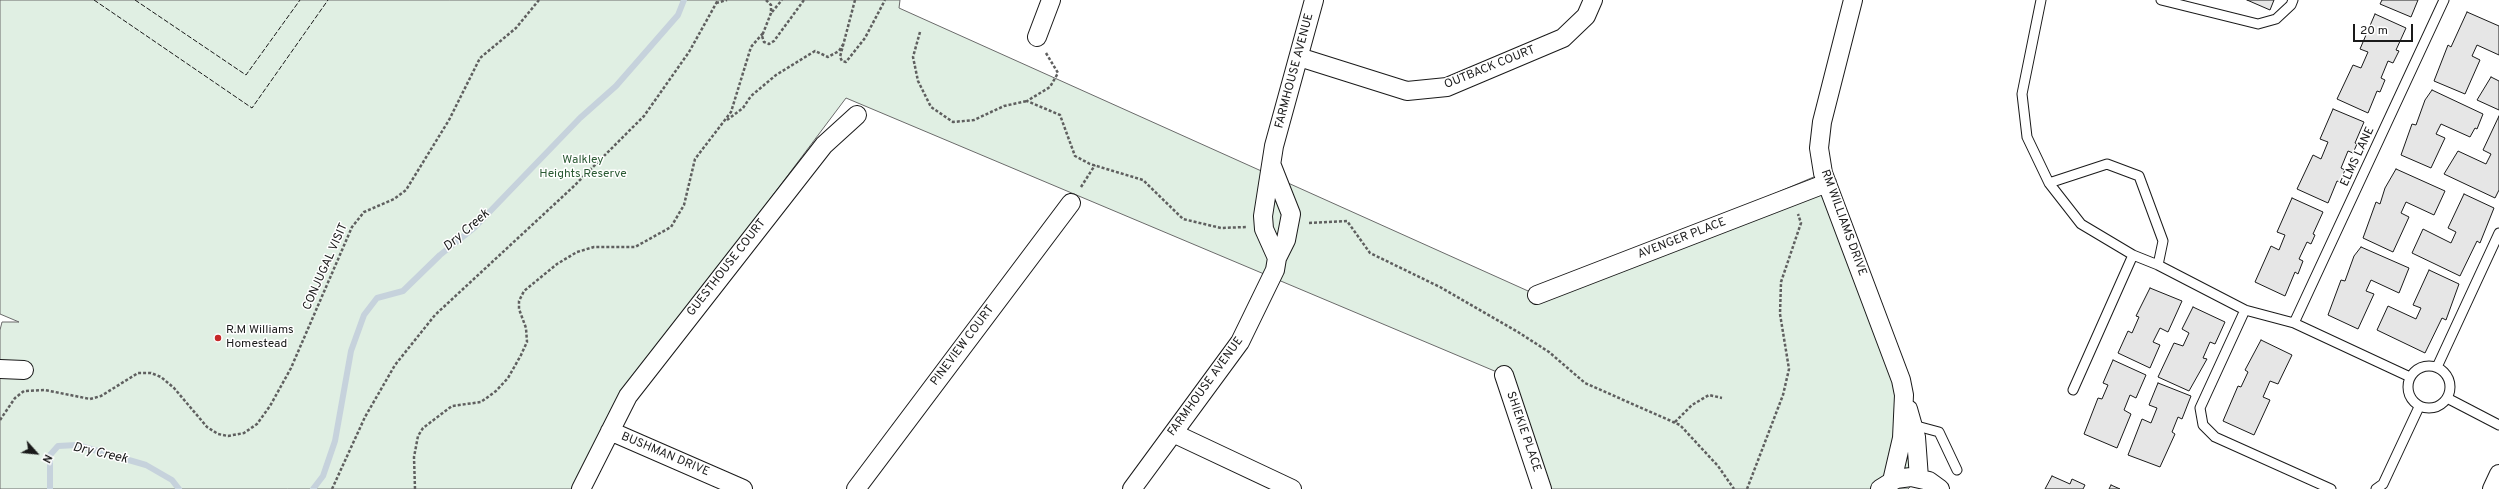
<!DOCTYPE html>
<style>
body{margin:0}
#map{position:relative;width:2499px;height:489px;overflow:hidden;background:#fff;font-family:Overpass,sans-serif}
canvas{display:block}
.north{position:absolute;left:16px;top:433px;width:40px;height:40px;-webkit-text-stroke:3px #fff;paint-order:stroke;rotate:117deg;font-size:11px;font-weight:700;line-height:16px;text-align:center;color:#1a1a1a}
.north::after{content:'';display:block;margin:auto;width:14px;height:18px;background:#1a1a1a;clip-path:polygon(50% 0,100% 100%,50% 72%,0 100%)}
.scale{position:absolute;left:2353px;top:24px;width:60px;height:18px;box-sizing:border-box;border:2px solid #1a1a1a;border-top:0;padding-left:5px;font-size:12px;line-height:14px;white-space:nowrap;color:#1a1a1a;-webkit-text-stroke:3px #fff;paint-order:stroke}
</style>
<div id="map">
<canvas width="2499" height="489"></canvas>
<div class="north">N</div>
<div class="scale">20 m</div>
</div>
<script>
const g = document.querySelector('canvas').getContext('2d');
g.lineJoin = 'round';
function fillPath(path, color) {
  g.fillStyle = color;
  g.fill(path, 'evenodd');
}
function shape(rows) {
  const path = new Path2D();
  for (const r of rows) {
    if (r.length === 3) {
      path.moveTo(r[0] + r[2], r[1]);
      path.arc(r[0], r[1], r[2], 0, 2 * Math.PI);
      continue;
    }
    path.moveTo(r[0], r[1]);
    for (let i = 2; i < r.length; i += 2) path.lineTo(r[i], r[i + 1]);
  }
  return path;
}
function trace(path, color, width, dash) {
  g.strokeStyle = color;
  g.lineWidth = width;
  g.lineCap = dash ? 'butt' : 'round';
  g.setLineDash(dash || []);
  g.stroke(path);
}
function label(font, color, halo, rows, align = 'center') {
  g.font = font + ' Overpass,sans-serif';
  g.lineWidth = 3;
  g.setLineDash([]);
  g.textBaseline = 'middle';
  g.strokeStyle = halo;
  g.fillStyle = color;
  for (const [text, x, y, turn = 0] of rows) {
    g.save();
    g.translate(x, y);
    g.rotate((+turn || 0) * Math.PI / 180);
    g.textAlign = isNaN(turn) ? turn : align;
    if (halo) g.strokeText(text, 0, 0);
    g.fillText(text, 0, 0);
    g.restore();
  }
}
const green = shape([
 [0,0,900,0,899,8,1537,295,1823,173,1904,395,1919,478,1908,489,1542,489,1504,375,846,98,621,397,575,489,0,489,0,330,2,322,19,322,0,314,0,0]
]);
fillPath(green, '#e0efe3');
trace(green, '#6a6a6a', 1);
trace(shape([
 [50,489,50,455,58,446,77,445,146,465,172,480,179,489],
 [313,489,323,476,335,441,351,351,364,315,377,298,403,291,440,255,474,228,580,118,616,86,678,15,684,0]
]), '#c6d2dc', 6);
const building = shape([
 [2247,0,2274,0,2270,10,2247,0],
 [2382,0,2418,0,2411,17,2380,4,2382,0],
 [2467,12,2499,26,2499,55,2477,45,2472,56,2480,60,2465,94,2434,81,2448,45,2451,47,2467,12],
 [2375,14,2406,28,2396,50,2399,51,2393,63,2388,61,2381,78,2385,80,2380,92,2377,91,2368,113,2337,99,2353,65,2361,68,2368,52,2360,49,2375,14],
 [2491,77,2499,81,2499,110,2477,100,2491,77],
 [2432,90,2483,114,2477,129,2475,128,2470,137,2441,124,2436,134,2445,138,2431,168,2401,155,2412,124,2416,125,2425,100,2432,90],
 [2333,109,2364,122,2355,143,2357,144,2353,153,2348,151,2341,168,2345,170,2340,182,2337,181,2328,203,2297,189,2313,155,2321,159,2328,142,2320,139,2333,109],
 [2499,116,2499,190,2495,198,2444,174,2458,151,2486,164,2491,154,2483,150,2499,116],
 [2396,169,2445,191,2434,215,2406,202,2401,213,2409,217,2393,252,2363,238,2376,202,2380,204,2385,188,2396,169],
 [2464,194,2494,208,2480,243,2477,241,2460,276,2412,253,2423,229,2451,243,2456,232,2448,228,2464,194],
 [2292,198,2323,212,2313,234,2315,235,2311,244,2307,242,2299,259,2303,261,2298,274,2295,272,2285,296,2255,282,2271,246,2279,250,2285,235,2277,232,2292,198],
 [2361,247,2409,268,2399,293,2371,280,2366,291,2374,294,2358,329,2328,315,2341,280,2345,281,2354,256,2361,247],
 [2429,270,2459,284,2446,320,2442,318,2425,353,2377,330,2388,306,2416,319,2421,308,2413,305,2429,270],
 [2150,288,2182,301,2168,332,2160,328,2153,342,2160,345,2150,368,2118,353,2128,331,2132,333,2139,317,2136,316,2150,288],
 [2193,307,2225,322,2215,344,2210,342,2203,358,2207,359,2189,391,2158,377,2174,343,2183,346,2189,333,2182,329,2193,307],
 [2261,340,2292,355,2278,384,2270,381,2263,397,2270,400,2254,435,2223,421,2238,386,2241,387,2248,372,2245,370,2261,340],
 [2113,360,2146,375,2136,398,2130,395,2124,410,2131,414,2117,448,2084,434,2098,398,2102,399,2108,385,2103,383,2113,360],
 [2158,383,2191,396,2182,419,2178,417,2172,432,2175,434,2160,467,2128,455,2142,419,2151,423,2157,408,2149,405,2158,383],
 [2052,476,2070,484,2072,479,2085,485,2083,489,2045,489,2052,476],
 [2111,485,2120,489,2109,489,2111,485]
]);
fillPath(building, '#e6e6e6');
trace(building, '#1a1a1a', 1);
const lane = shape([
 [2041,0,2022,94,2027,137,2049,183,2081,224,2133,255,2158,265,2245,310,2294,323,2410,377],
 [2161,0,2258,24,2276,19,2291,5,2293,0],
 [2049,183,2107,164,2139,176,2163,241,2158,265],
 [2245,310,2200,408,2203,425,2215,437,2331,489],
 [2294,323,2444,0],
 [2429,387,21],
 [2437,367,2499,233],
 [2073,390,2133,255],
 [2447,398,2499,425],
 [1913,425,1939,432,1957,470],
 [2376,489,2383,484,2419,407]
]);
const street = shape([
 [1853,0,1822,122,1819,148,1823,173,1901,380,1904,395,1902,438,1892,481],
 [1037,37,1051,0],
 [1299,57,1407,91,1447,87,1563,38,1586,16,1593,0],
 [1277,258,1264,229,1263,216,1274,146,1314,0],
 [1537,295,1827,183],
 [0,369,24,370],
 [1504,375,1542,489],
 [1908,409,1916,437,1919,478],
 [610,431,743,489],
 [1173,433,1292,489],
 [581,489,628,396,824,145,857,115],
 [856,489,1071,203],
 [1132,489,1240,342,1275,270,1277,258,1286,240,1291,214,1272,166],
 [1880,489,1896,479,1911,477,1929,481,1940,489],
 [2492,489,2499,474]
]);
trace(lane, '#1a1a1a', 11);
trace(street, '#1a1a1a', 20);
trace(shape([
 [766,0,771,5,771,13,762,36,764,42,769,44,774,41,804,0],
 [855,0,840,57,842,61,846,62,865,38,885,0],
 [716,3,727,0],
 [772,12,782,0],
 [920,32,913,57,918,81,931,107,953,122,974,120,1004,106,1027,101],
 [1046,53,1058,73,1050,87,1027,101,1060,115,1075,156,1090,164,1143,180,1183,219,1221,228,1246,227],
 [727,120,743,108,751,96,776,75,815,51,828,57,839,51,844,43],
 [1081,187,1095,165],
 [1309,223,1347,221,1370,253,1440,287,1518,332,1549,352,1585,383,1680,425,1718,466,1734,489],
 [0,420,15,398,24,391,45,390,90,399,101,396,138,373,151,373,161,377,174,388,207,427,218,434,228,436,244,433,257,424,270,406,291,368,352,227,364,212,394,199,406,190,449,120,480,58,516,28,539,0],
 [1675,422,1692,405,1709,395,1722,398],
 [332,489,365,417,395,365,435,315,573,187,644,116,689,52,718,0],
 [415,489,414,457,418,436,423,428,452,406,481,402,496,391,508,378,521,355,527,342,526,328,519,309,519,301,524,291,557,264,577,252,594,247,635,247,671,227,684,205,695,159,731,112,751,47,764,32],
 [1747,489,1783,395,1789,369,1780,314,1781,282,1801,223,1798,214]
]), '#5f5f5f', 2.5, [3, 2]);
trace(lane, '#fff', 9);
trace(street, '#fff', 18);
trace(shape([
 [94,0,252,108,328,0],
 [135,0,246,75,300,0]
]), '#1a1a1a', 1, [5, 2]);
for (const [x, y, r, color] of [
 [218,338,4,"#c62828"]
]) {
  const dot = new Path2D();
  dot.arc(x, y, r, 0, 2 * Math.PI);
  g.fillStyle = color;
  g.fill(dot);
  trace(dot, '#fff', 1.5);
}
label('12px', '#1a1a1a', '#fff', [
 ["OUTBACK COURT",1490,68,-22],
 ["FARMHOUSE AVENUE",1295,71,-75],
 ["ELMS LANE",2358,157,-65],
 ["RM WILLIAMS DRIVE",1843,223,70],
 ["AVENGER PLACE",1682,239,-21],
 ["CONJUGAL VISIT",326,267,-66],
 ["GUESTHOUSE COURT",727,268,-52],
 ["PINEVIEW COURT",963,346,-53],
 ["FARMHOUSE AVENUE",1206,387,-54],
 ["SHIEKIE PLACE",1523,432,71],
 ["BUSHMAN DRIVE",665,455,23]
]);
label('12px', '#2b5a34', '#fff', [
 ["Walkley",583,161],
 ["Heights Reserve",583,175]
]);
label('12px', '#1a1a1a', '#fff', [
 ["R.M Williams",226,331],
 ["Homestead",226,345]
], 'left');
label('italic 13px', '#1a1a1a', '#fff', [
 ["Dry Creek",467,231,-41],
 ["Dry Creek",100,454,13]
]);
</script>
